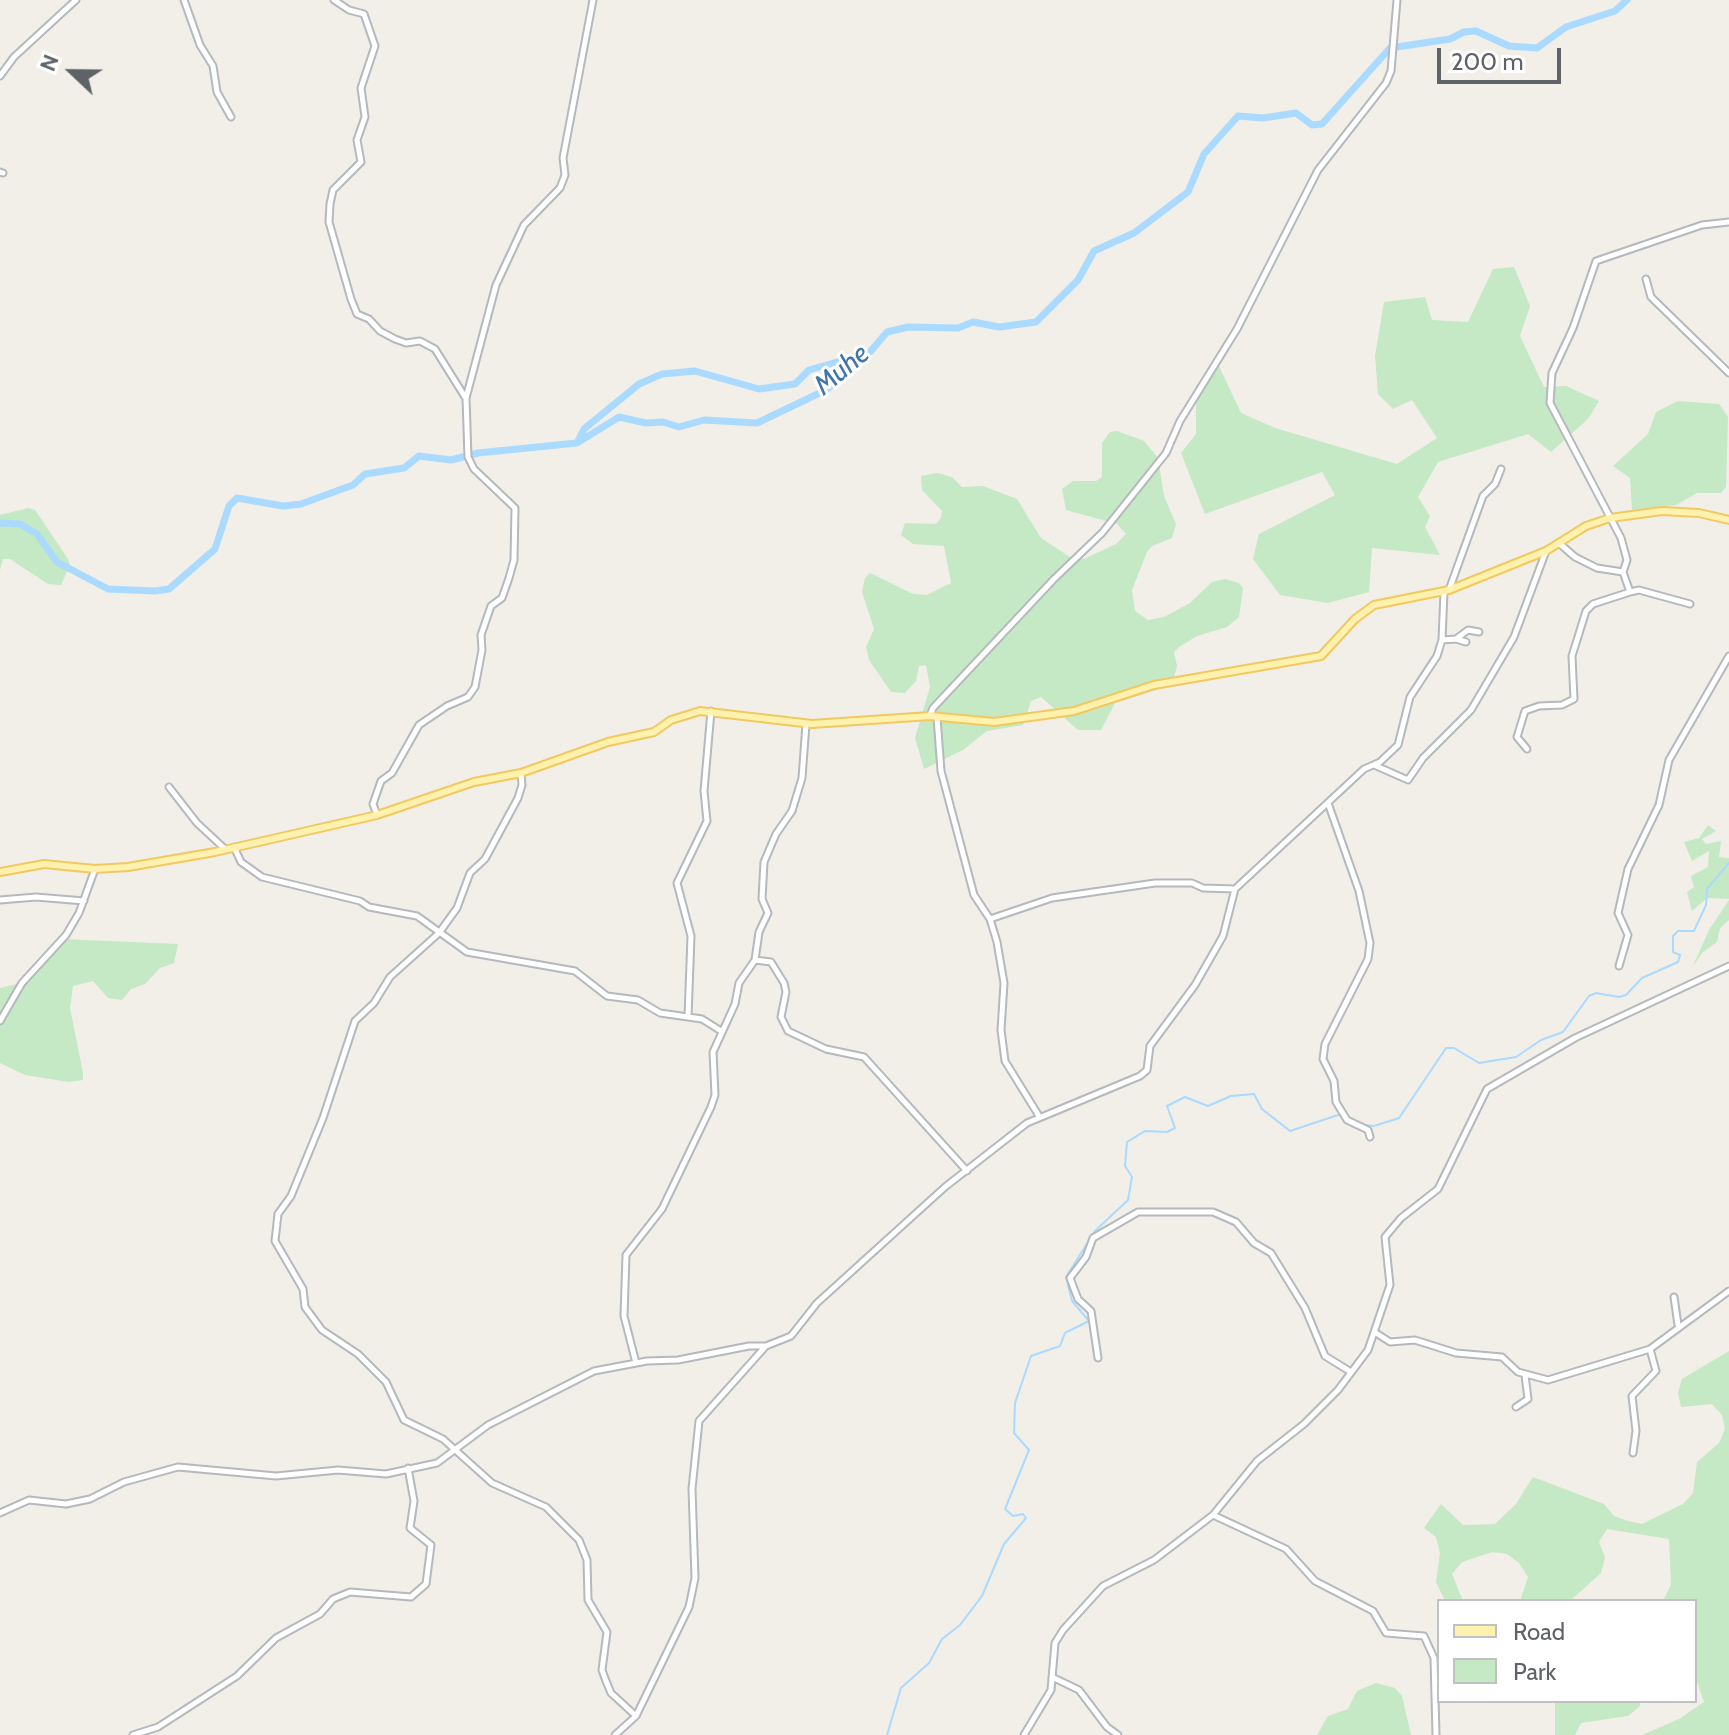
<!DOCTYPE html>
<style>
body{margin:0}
#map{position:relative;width:1729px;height:1735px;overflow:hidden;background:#f1efe8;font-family:Cabin,sans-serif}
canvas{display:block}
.legend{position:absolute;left:1437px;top:1599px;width:260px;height:104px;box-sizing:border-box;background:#fff;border:2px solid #bfc1c3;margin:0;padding:10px 14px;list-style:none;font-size:24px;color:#5f6368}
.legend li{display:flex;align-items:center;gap:16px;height:40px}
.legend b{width:40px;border:2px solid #bfc1c3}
.north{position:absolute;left:32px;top:32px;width:80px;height:80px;-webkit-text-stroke:6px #fff;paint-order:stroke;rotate:292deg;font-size:22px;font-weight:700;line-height:32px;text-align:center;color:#5f6368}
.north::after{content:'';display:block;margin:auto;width:28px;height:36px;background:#5f6368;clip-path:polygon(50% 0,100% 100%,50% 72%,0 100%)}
.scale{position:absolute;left:1437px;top:48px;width:124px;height:36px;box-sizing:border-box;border:4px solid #5f6368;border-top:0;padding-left:10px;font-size:24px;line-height:28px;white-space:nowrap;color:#5f6368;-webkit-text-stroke:6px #fff;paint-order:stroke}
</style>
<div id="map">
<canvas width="1729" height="1735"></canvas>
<ul class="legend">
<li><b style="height:10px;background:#fff2af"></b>Road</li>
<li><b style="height:22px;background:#c5e8c5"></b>Park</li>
</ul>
<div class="north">N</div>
<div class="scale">200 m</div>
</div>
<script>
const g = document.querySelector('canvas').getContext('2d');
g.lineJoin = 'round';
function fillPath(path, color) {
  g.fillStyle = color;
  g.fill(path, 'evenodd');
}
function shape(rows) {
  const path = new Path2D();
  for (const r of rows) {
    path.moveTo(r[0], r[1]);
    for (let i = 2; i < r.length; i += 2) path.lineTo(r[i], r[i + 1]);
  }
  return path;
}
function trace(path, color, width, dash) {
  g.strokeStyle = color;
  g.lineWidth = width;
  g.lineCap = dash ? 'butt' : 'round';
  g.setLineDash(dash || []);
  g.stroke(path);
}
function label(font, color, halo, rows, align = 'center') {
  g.font = font + ' Cabin,sans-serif';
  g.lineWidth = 6;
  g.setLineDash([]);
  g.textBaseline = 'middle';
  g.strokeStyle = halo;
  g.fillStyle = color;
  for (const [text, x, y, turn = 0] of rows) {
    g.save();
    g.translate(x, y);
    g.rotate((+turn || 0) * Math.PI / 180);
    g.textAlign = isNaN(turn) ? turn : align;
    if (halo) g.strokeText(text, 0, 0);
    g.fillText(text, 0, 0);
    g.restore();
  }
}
fillPath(shape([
 [1514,267,1530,306,1520,336,1544,387,1566,386,1599,401,1588,419,1551,452,1528,434,1438,462,1418,497,1430,516,1425,527,1440,555,1372,548,1369,592,1328,603,1280,595,1253,559,1259,534,1335,495,1322,472,1205,514,1181,453,1196,434,1196,404,1217,362,1241,413,1275,428,1397,464,1437,438,1412,400,1393,409,1378,394,1375,356,1384,302,1425,297,1432,320,1468,322,1493,269],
 [1678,401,1719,404,1728,417,1726,487,1721,493,1697,493,1676,505,1632,510,1630,478,1613,466,1648,434,1656,412],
 [1117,431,1144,441,1158,458,1164,496,1176,524,1172,538,1152,546,1147,552,1132,590,1135,611,1148,620,1164,617,1190,603,1212,582,1225,579,1239,583,1243,588,1239,617,1227,627,1197,636,1179,647,1174,652,1177,666,1173,681,1169,686,1115,703,1101,730,1078,730,1041,697,1031,701,1023,725,987,731,963,750,924,769,915,738,930,687,926,665,919,666,916,681,905,693,891,692,869,660,866,647,874,629,862,592,865,578,870,573,913,594,927,595,951,583,944,546,913,544,901,535,905,523,936,524,941,518,942,511,922,490,921,476,937,473,952,477,962,487,983,486,1017,499,1041,538,1070,557,1084,559,1116,544,1126,534,1117,524,1066,510,1062,489,1073,481,1096,481,1102,477,1102,443,1110,432],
 [28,508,35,510,68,559,70,565,61,585,48,584,10,559,3,559,0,570,0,515],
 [1708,825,1716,831,1702,839,1706,844,1721,841,1719,857,1729,858,1729,899,1707,898,1692,911,1687,892,1694,887,1691,876,1708,867,1709,851,1692,861,1684,842,1699,838],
 [1729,900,1729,920,1720,928,1717,942,1703,952,1693,966,1709,930],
 [63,939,178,944,174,963,160,968,145,984,131,989,122,1000,108,998,93,981,73,986,70,1008,83,1073,83,1080,69,1082,25,1075,0,1063,0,988,21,983,39,958],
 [1729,1351,1729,1735,1642,1735,1679,1719,1704,1702,1695,1676,1695,1601,1663,1601,1671,1585,1669,1539,1607,1529,1599,1542,1605,1557,1601,1573,1570,1601,1520,1601,1528,1577,1519,1563,1507,1554,1492,1552,1462,1562,1452,1574,1463,1601,1445,1601,1436,1582,1440,1553,1436,1537,1424,1528,1441,1504,1463,1525,1495,1524,1516,1504,1533,1477,1604,1504,1614,1516,1628,1521,1642,1524,1683,1504,1693,1493,1697,1462,1719,1443,1725,1429,1722,1415,1712,1404,1681,1407,1678,1393,1682,1379],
 [1376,1683,1395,1688,1402,1696,1411,1735,1317,1735,1328,1716,1348,1709,1357,1691],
 [1561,1701,1640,1701,1640,1706,1628,1716,1581,1723,1575,1735,1555,1735,1555,1703]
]), '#c5e8c5');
trace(shape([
 [1364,1125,1374,1126,1399,1118,1446,1048,1454,1048,1479,1063,1516,1057,1541,1040,1563,1032,1589,996,1596,993,1619,997,1626,995,1642,978,1678,962,1680,955,1673,952,1673,936,1678,931,1694,931,1706,905,1707,889,1729,863],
 [887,1735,901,1688,929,1663,942,1639,960,1625,982,1596,1004,1544,1026,1518,1023,1514,1013,1516,1005,1509,1029,1450,1014,1433,1015,1403,1031,1356,1060,1346,1065,1333,1089,1321,1072,1301,1066,1277,1095,1231,1128,1200,1132,1177,1125,1166,1127,1142,1145,1131,1167,1132,1175,1128,1167,1106,1185,1097,1208,1106,1231,1096,1254,1094,1262,1109,1290,1131,1341,1114]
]), '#aadaff', 2);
trace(shape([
 [578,441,584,429,639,384,662,374,695,371,759,389,795,384,809,370,865,354],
 [0,523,20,524,37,534,57,562,108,589,155,591,169,589,215,549,229,506,237,498,283,506,301,504,353,485,365,474,404,468,419,456,451,460,478,453,577,443,619,417,646,423,663,422,679,427,704,420,757,423,826,390,870,352,887,332,908,327,958,328,973,322,999,327,1036,322,1078,280,1094,251,1134,233,1188,192,1204,154,1238,116,1263,118,1296,113,1312,125,1322,124,1390,48,1450,39,1464,32,1476,31,1509,46,1537,48,1566,27,1615,11,1627,0]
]), '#aadaff', 7);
const minor = shape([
 [184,0,200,45,213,66,217,92,231,117],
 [334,0,349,10,364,14,375,46,361,88,365,117,357,140,361,162,333,190,330,204,329,222,351,299,357,314,369,319,380,331,395,339,406,343,420,341,435,349,465,397],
 [0,76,14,57,76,0],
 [0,172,3,173],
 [1646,279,1651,297,1729,373],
 [1560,544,1575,557,1597,568,1623,572,1630,592,1639,590,1690,604],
 [1623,572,1627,560,1621,538,1550,403,1552,373,1573,328,1596,261,1702,225,1729,222],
 [1449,590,1483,496,1495,484,1501,469],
 [1456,639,1468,630,1479,632],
 [1442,640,1456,639,1466,642],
 [930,716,933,708,1054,579,1102,533,1166,453,1180,421,1237,329,1318,170,1386,83,1391,71,1397,0],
 [937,717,941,771,974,895,990,919,997,942,1004,983,1001,1030,1005,1061,1039,1116],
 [1527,749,1517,737,1525,711,1539,706,1562,705,1574,699,1572,656,1586,611,1593,604,1630,592],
 [1374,765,1408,780,1423,758,1471,710,1514,637,1546,551],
 [521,773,522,785,518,798,485,859,470,873,457,908,439,933,390,977,374,1003,355,1021,323,1118,291,1196,278,1214,275,1241,303,1289,305,1307,322,1330,358,1354,386,1382,404,1420,443,1439,492,1483,546,1507,579,1540,587,1560,588,1600,607,1632,602,1670,606,1681,611,1693,636,1716],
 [169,787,197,823,225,849],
 [1328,803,1359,891,1370,943,1368,959,1325,1044,1323,1059,1334,1081,1336,1102,1347,1120,1368,1130,1370,1137],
 [377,815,373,804,381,781,392,773,419,725,447,706,468,697,475,687,482,650,481,635,491,606,502,598,509,578,514,560,515,508,474,469,468,457,466,398,496,285,524,225,560,188,565,175,563,158,593,0],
 [234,847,241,862,262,877,360,901,369,907,417,916,467,952,575,971,607,996,638,1000,660,1013,702,1019,721,1031],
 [0,900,36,897,84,901],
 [990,919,1052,898,1155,883,1192,883,1203,888,1235,889],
 [755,960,771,962,784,983,786,992,781,1017,788,1031,826,1049,864,1057,967,1171],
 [1619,966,1628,935,1618,913,1628,869,1659,805,1669,760,1729,656],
 [688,1017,691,936,677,883,707,821,704,791,711,711],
 [0,1021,22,983,66,935,79,913,95,869],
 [1674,1297,1678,1325],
 [1376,1333,1390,1342,1415,1340,1456,1353,1502,1357,1518,1372,1548,1380,1650,1349,1729,1291],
 [1098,1358,1091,1311,1078,1299,1070,1278,1086,1257,1093,1238,1138,1212,1213,1212,1236,1222,1254,1243,1271,1253,1305,1308,1325,1356,1351,1372],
 [636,1363,624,1316,626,1255,662,1209,711,1107,715,1095,713,1052,735,1004,739,983,755,960,759,932,768,913,762,899,764,862,776,834,792,811,802,778,806,724],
 [1516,1407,1528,1399,1525,1375],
 [1633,1453,1636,1431,1632,1396,1656,1371,1650,1349],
 [0,1513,29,1500,66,1504,90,1499,124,1482,178,1467,276,1476,338,1470,386,1474,437,1463,488,1425,594,1371,647,1361,678,1360,749,1346,766,1346,791,1336,817,1303,945,1187,1027,1123,1140,1076,1147,1070,1150,1046,1195,985,1223,936,1235,889,1364,769,1380,762,1398,745,1410,697,1437,656,1442,640,1444,592],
 [1213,1515,1286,1549,1315,1581,1373,1611,1386,1633,1424,1636,1434,1658,1436,1735],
 [1052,1677,1079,1690,1107,1727,1118,1735],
 [133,1735,158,1727,237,1676,276,1638,320,1614,333,1599,350,1592,411,1597,426,1584,431,1545,410,1528,414,1501,408,1468],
 [615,1735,636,1716,689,1607,695,1578,692,1489,699,1421,765,1347],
 [1024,1735,1051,1690,1055,1643,1063,1630,1103,1586,1154,1560,1213,1515,1257,1461,1304,1424,1338,1390,1368,1350,1390,1285,1385,1237,1401,1218,1438,1189,1487,1089,1575,1038,1729,966]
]);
const major = shape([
 [0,872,44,864,95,869,128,867,215,852,377,815,474,782,521,773,608,742,654,732,671,720,700,711,812,724,930,716,994,722,1074,711,1154,685,1321,656,1355,619,1374,605,1449,590,1546,551,1586,526,1610,518,1662,511,1699,513,1729,520]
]);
trace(minor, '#b5b8bc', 9);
trace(major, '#f2c960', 10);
trace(minor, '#fff', 5);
trace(major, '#fff2af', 6);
label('italic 28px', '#4174aa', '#fff', [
 ["Muhe",842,370,-40]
]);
</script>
